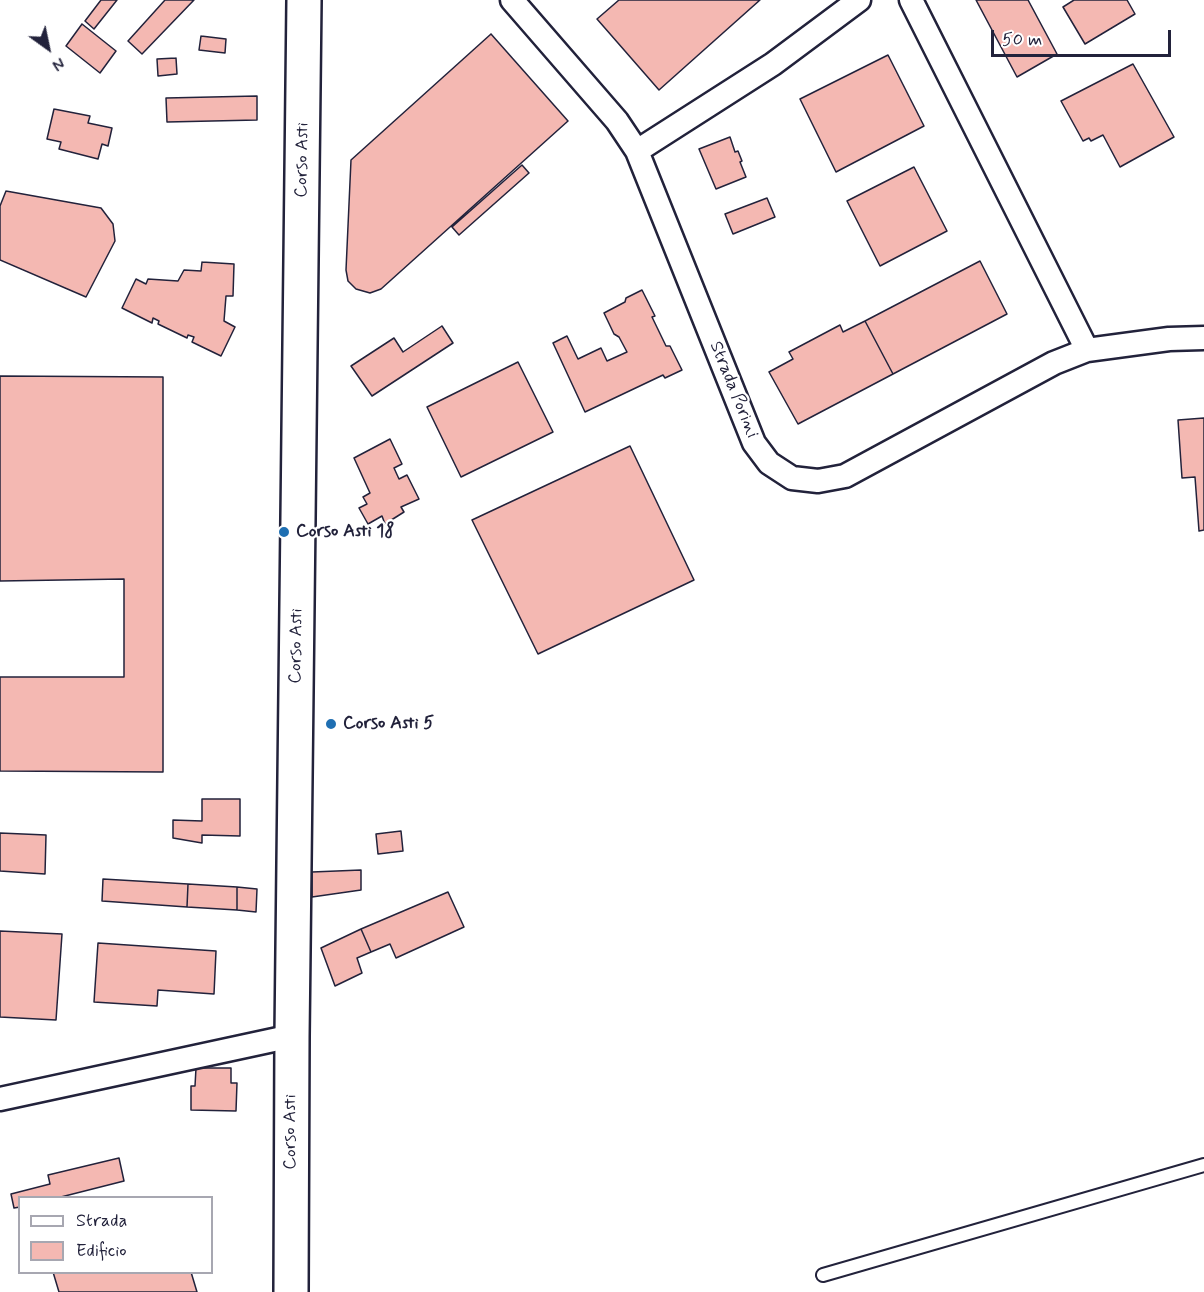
<!DOCTYPE html>
<style>
body{margin:0}
#map{position:relative;width:1204px;height:1292px;overflow:hidden;background:#fff;font-family:Mynerve,sans-serif}
canvas{display:block}
.legend{position:absolute;left:18px;top:1196px;width:195px;height:78px;box-sizing:border-box;background:#fff;border:2px solid #a7a7b1;margin:0;padding:8px 10px;list-style:none;font-size:18px;color:#22223b}
.legend li{display:flex;align-items:center;gap:12px;height:30px}
.legend b{width:30px;border:2px solid #a7a7b1}
.north{position:absolute;left:18px;top:18px;width:60px;height:60px;-webkit-text-stroke:4px #fff;paint-order:stroke;rotate:147deg;font-size:16px;font-weight:700;line-height:24px;text-align:center;color:#22223b}
.north::after{content:'';display:block;margin:auto;width:21px;height:27px;background:#22223b;clip-path:polygon(50% 0,100% 100%,50% 72%,0 100%)}
.scale{position:absolute;left:991px;top:30px;width:180px;height:27px;box-sizing:border-box;border:3px solid #22223b;border-top:0;padding-left:8px;font-size:18px;line-height:21px;white-space:nowrap;color:#22223b;-webkit-text-stroke:4px #fff;paint-order:stroke}
</style>
<div id="map">
<canvas width="1204" height="1292"></canvas>
<ul class="legend">
<li><b style="height:8px;background:#fff"></b>Strada</li>
<li><b style="height:16px;background:#f4b8b2"></b>Edificio</li>
</ul>
<div class="north">N</div>
<div class="scale">50 m</div>
</div>
<script>
const g = document.querySelector('canvas').getContext('2d');
g.lineJoin = 'round';
function fillPath(path, color) {
  g.fillStyle = color;
  g.fill(path, 'evenodd');
}
function shape(rows) {
  const path = new Path2D();
  for (const r of rows) {
    path.moveTo(r[0], r[1]);
    for (let i = 2; i < r.length; i += 2) path.lineTo(r[i], r[i + 1]);
  }
  return path;
}
function trace(path, color, width, dash) {
  g.strokeStyle = color;
  g.lineWidth = width;
  g.lineCap = dash ? 'butt' : 'round';
  g.setLineDash(dash || []);
  g.stroke(path);
}
function label(font, color, halo, rows, align = 'center') {
  g.font = font + ' Mynerve,sans-serif';
  g.lineWidth = 4.5;
  g.setLineDash([]);
  g.textBaseline = 'middle';
  g.strokeStyle = halo;
  g.fillStyle = color;
  for (const [text, x, y, turn = 0] of rows) {
    g.save();
    g.translate(x, y);
    g.rotate((+turn || 0) * Math.PI / 180);
    g.textAlign = isNaN(turn) ? turn : align;
    if (halo) g.strokeText(text, 0, 0);
    g.fillText(text, 0, 0);
    g.restore();
  }
}
const building = shape([
 [101,0,117,0,94,29,85,21,101,0],
 [165,0,194,0,142,54,128,41,165,0],
 [619,0,760,0,659,90,597,19,619,0],
 [976,0,1028,0,1057,54,1017,77,976,0],
 [1074,0,1127,0,1135,14,1085,44,1063,7,1074,0],
 [82,24,116,51,100,73,66,46,82,24],
 [491,34,568,121,381,289,370,293,356,289,348,281,346,270,351,160,491,34],
 [201,36,226,39,225,53,199,50,201,36],
 [888,55,924,126,836,172,800,99,888,55],
 [176,58,177,74,158,76,157,59,176,58],
 [1133,64,1174,137,1120,167,1103,135,1091,141,1089,138,1083,141,1061,101,1133,64],
 [257,96,257,120,167,122,166,98,257,96],
 [54,109,90,116,88,123,112,128,108,146,102,144,98,159,59,149,61,142,47,139,54,109],
 [730,137,735,152,738,151,742,161,740,162,746,177,716,189,699,149,730,137],
 [522,165,529,173,459,235,452,227,522,165],
 [914,167,947,231,880,266,847,201,914,167],
 [6,191,101,208,113,224,115,241,86,297,0,260,0,206,6,191],
 [767,198,775,217,733,234,725,214,767,198],
 [980,261,1007,314,893,374,865,321,980,261],
 [202,262,234,264,233,296,226,296,224,321,235,327,221,356,192,342,194,337,188,335,187,338,158,324,159,321,153,318,152,323,122,308,136,279,146,284,148,279,178,281,184,270,201,271,202,262],
 [642,290,655,316,652,317,666,346,670,346,682,370,665,378,663,375,585,412,553,343,567,336,578,359,601,348,607,361,627,352,619,337,614,334,604,313,625,302,626,298,642,290],
 [865,321,893,374,798,424,769,372,793,359,789,352,840,325,843,332,865,321],
 [442,326,453,343,372,396,351,366,394,338,403,352,442,326],
 [518,362,553,432,461,477,427,407,518,362],
 [0,376,163,377,163,772,0,771,0,677,124,677,124,579,0,581,0,376],
 [1204,418,1204,530,1199,531,1195,477,1182,478,1178,420,1204,418],
 [390,439,402,464,394,468,399,479,407,475,419,499,401,507,404,512,385,524,382,516,368,524,359,508,367,504,363,497,370,493,354,458,390,439],
 [630,446,694,580,538,654,472,520,630,446],
 [202,799,240,799,240,836,202,835,202,843,173,838,173,820,202,821,202,799],
 [401,831,403,851,378,854,376,834,401,831],
 [0,833,46,835,45,874,0,871,0,833],
 [361,870,361,890,312,897,312,872,361,870],
 [103,879,188,884,187,907,102,901,103,879],
 [188,884,237,887,237,910,187,907,188,884],
 [237,887,257,889,256,912,237,910,237,887],
 [448,892,464,927,396,958,390,944,371,952,361,929,448,892],
 [361,929,371,952,357,958,362,973,335,986,321,948,361,929],
 [0,931,62,934,56,1020,0,1017,0,931],
 [98,943,216,951,214,994,158,990,157,1006,94,1002,98,943],
 [196,1068,231,1068,231,1083,237,1083,236,1111,191,1110,191,1086,195,1086,196,1068],
 [119,1158,124,1181,57,1198,20,1198,20,1207,14,1208,11,1194,50,1184,48,1175,119,1158],
 [53,1272,191,1272,197,1292,59,1292,53,1272]
]);
fillPath(building, '#f4b8b2');
trace(building, '#22223b', 1.5);
const service = shape([
 [823,1275,1204,1165]
]);
const minor = shape([
 [512,0,617,121,637,151,754,443,769,463,792,478,818,481,845,476,1054,363,1087,350,1169,339,1204,338],
 [911,0,1087,350],
 [637,151,773,64,859,0],
 [0,1099,292,1036]
]);
const primary = shape([
 [291,1292,292,1036,304,0]
]);
trace(service, '#22223b', 16);
trace(minor, '#22223b', 27);
trace(primary, '#22223b', 38);
trace(service, '#fff', 12);
trace(minor, '#fff', 22);
trace(primary, '#fff', 33);
for (const [x, y, r, color] of [
 [284,532,6,"#1f6fb2"],
 [331,724,6,"#1f6fb2"]
]) {
  const dot = new Path2D();
  dot.arc(x, y, r, 0, 2 * Math.PI);
  g.fillStyle = color;
  g.fill(dot);
  trace(dot, '#fff', 2);
}
label('18px', '#22223b', '#fff', [
 ["Corso Asti",303,160,-89],
 ["Strada Porini",733,390,68],
 ["Corso Asti",297,646,-89],
 ["Corso Asti",291,1132,-90]
]);
label('bold 18px', '#22223b', '#fff', [
 ["Corso Asti 18",296,532],
 ["Corso Asti 5",343,724]
], 'left');
</script>
